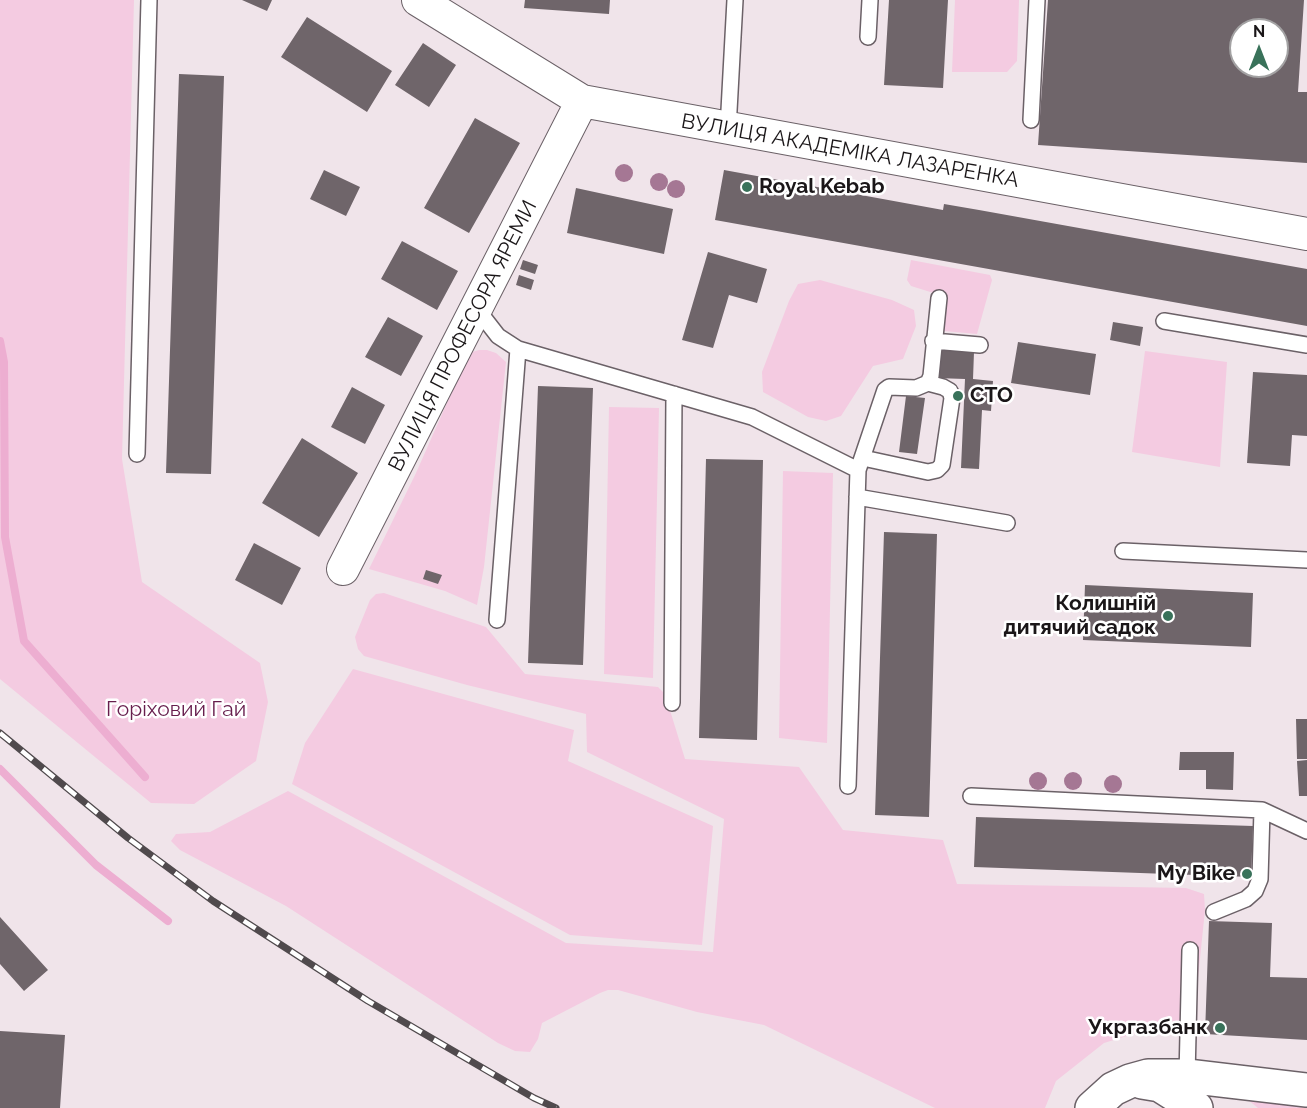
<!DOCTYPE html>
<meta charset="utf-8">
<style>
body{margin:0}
#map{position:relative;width:1307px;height:1108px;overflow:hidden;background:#f0e4ea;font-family:Raleway,sans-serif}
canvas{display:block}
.north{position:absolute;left:1229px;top:18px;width:60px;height:60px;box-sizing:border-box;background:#fff;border:2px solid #a3a2a3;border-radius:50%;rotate:0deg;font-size:16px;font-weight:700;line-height:24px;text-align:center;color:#1a1618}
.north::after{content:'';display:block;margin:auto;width:21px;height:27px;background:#39725a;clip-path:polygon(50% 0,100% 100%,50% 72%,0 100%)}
</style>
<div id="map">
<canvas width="1307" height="1108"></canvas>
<div class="north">N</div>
</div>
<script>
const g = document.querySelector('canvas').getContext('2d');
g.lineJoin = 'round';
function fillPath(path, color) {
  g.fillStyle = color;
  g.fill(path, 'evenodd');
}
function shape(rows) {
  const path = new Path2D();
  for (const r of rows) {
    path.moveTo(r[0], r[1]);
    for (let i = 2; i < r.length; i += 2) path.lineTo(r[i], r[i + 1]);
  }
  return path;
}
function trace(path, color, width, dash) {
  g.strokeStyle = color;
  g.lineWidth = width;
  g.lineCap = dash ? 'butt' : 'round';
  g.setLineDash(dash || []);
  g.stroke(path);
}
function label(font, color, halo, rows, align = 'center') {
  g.font = font + ' Raleway,sans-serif';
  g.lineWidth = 5;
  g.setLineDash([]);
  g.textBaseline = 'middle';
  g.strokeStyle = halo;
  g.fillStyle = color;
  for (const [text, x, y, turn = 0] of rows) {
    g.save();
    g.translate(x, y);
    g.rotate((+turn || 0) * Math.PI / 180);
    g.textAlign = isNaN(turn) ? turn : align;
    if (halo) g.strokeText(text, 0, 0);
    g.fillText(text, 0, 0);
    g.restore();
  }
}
fillPath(shape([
 [0,0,134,0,122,459,142,582,260,663,268,702,256,761,194,804,151,803,0,679],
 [955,0,1019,0,1017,61,1007,72,952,72],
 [911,260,990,275,992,280,977,334,944,331,939,325,940,295,911,286,907,280],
 [820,280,892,300,914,310,916,326,903,359,873,366,841,416,826,421,808,417,763,392,762,372,789,301,798,284],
 [479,350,487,350,496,353,506,362,484,567,477,605,445,591,369,569,416,473,469,353],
 [1145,351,1227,362,1220,467,1132,452],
 [609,407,659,408,653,678,604,674],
 [783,471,833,473,827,743,779,738],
 [384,593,486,627,525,674,658,687,665,694,685,759,799,767,843,830,943,840,957,884,1186,888,1204,894,1205,910,1195,1007,1185,1028,1180,1033,1149,1029,1104,1043,1056,1081,1045,1108,935,1108,764,1025,697,1012,618,990,608,990,600,993,542,1023,538,1039,530,1052,515,1051,498,1043,286,906,180,850,171,841,176,834,210,832,288,791,566,943,713,952,724,819,587,752,586,714,467,685,364,656,358,649,355,637,370,600,376,594],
 [353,669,574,730,568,761,713,826,702,945,570,935,292,784,305,743],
 [1242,1095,1307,1103,1307,1108,1258,1108]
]), '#f4cbe1');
trace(shape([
 [0,341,4,362,5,537,24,641,145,777],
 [0,769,96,865,168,921]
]), '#edaed1', 8);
fillPath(shape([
 [242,0,272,0,267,11],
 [525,0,610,0,609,14,524,8],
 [889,0,948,0,943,88,884,85],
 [1048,0,1304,0,1298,92,1307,92,1307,163,1038,145],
 [1241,30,1277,30,1277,66,1241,66],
 [307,17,392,71,367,112,281,57],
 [423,43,456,65,429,107,395,85],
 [179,74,224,76,211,474,166,473],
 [475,118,520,143,469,233,424,208],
 [324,170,360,187,346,216,310,199],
 [724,170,943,210,944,204,979,210,1307,269,1307,326,715,220],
 [576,188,673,209,664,254,567,233],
 [402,241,458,271,437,310,381,279],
 [708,252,767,269,757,303,729,295,713,348,682,340],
 [523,260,538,265,535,274,520,269],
 [519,275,534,280,531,290,516,285],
 [388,317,423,336,401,376,365,357],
 [1113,322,1143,327,1140,346,1110,340],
 [1018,342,1096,354,1090,395,1011,383],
 [937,350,974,352,973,379,993,381,991,411,982,410,979,469,961,468,965,379,936,378],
 [1253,372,1307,375,1307,436,1292,435,1290,466,1247,463],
 [538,386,593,388,583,665,528,663],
 [352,387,385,405,365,444,331,427],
 [906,396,925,398,917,454,899,452],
 [302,438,358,473,319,537,262,503],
 [706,459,763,460,757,740,699,738],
 [884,532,937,534,929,817,875,815],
 [254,543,301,568,282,605,235,580],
 [426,570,442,575,438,584,423,579],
 [1085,585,1253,593,1251,647,1083,640],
 [1296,719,1307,719,1307,759,1297,759],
 [1180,752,1234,752,1233,790,1206,789,1206,770,1179,770],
 [1307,760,1307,796,1299,796,1297,761],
 [976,817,1253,826,1251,877,974,867],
 [0,917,48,970,24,991,0,964],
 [1209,921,1272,923,1270,977,1307,978,1307,1040,1205,1034],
 [0,1031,65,1035,60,1108,0,1108]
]), '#6f656a');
const service = shape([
 [868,37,870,0],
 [1031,120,1037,0],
 [728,129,735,0],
 [477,309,498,336,518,349,752,417,858,470],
 [1164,321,1307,345],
 [933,341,980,345],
 [137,454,149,0],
 [863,458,928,472,937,470,942,465,952,398,950,391,943,387,928,383],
 [857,497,1007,523],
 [1123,551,1307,560],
 [497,620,518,349],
 [672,703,674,394],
 [848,786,858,470,885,390,889,387,916,388,928,383,931,376,939,298],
 [971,796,1262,810,1307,831],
 [1214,912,1246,899,1255,891,1260,879,1262,810],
 [1187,1076,1190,950]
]);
const minor = shape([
 [418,0,582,101,1307,234],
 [343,569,582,101]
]);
const secondary = shape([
 [1142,1082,1160,1085,1196,1108],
 [1092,1108,1113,1089,1130,1081,1148,1076,1187,1076,1307,1090]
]);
trace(service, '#6b6167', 18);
trace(minor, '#6b6167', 34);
trace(secondary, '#6b6167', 36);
trace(service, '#fff', 15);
trace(minor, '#fff', 32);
trace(secondary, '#fff', 33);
const rail = shape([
 [0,733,128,838,213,901,368,1001,534,1098,556,1108]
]);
trace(rail, '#504a4d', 7);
trace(rail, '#fff', 4.5, [14]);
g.fillStyle = '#a57794';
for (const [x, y] of [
 [624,173],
 [659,182],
 [676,189],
 [1038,781],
 [1073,781],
 [1113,784]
]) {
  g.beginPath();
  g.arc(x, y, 9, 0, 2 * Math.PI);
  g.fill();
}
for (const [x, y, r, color] of [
 [747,187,6,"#39725a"],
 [958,396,6,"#39725a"],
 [1168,616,6,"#39725a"],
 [1247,874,6,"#39725a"],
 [1220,1028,6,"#39725a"]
]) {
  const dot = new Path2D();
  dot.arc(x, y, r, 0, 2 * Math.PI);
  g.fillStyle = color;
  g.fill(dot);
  trace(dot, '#fff', 2);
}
label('21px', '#1a1618', '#fff', [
 ["ВУЛИЦЯ АКАДЕМІКА ЛАЗАРЕНКА",850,151,10],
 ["ВУЛИЦЯ ПРОФЕСОРА ЯРЕМИ",463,336,-63]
]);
label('bold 21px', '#1a1618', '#fff', [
 ["Royal Kebab",759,187,"left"],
 ["СТО",970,396,"left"],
 ["Колишній",1156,604],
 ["дитячий садок",1156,628],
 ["My Bike",1235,874],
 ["Укргазбанк",1208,1028]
], 'right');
label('21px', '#671e4d', '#fff', [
 ["Горіховий Гай",176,710]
]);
</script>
